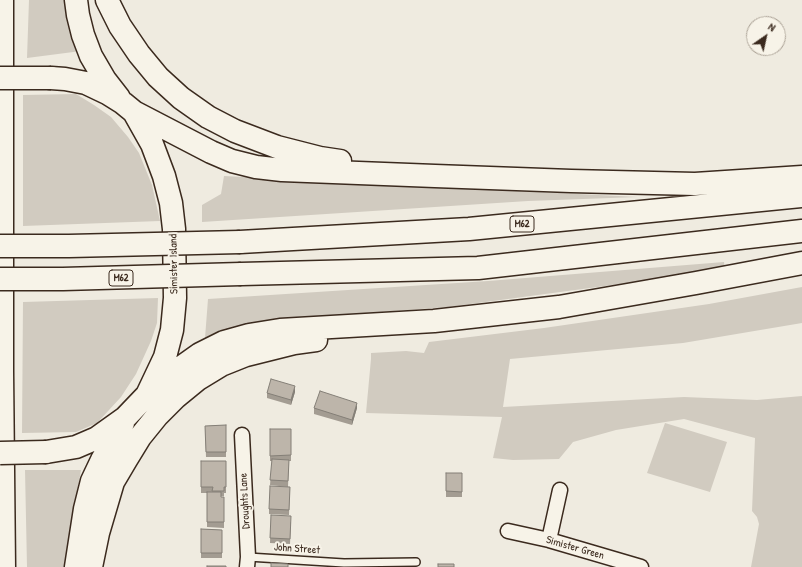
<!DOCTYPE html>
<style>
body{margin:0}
#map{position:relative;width:802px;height:567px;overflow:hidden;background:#efebe0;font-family:"Patrick Hand",sans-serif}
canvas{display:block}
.north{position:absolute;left:746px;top:16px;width:40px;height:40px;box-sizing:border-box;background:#f7f3e8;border:1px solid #aca397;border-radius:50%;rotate:34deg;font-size:11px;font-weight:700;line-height:16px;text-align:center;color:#3b2a1e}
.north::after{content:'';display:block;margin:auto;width:14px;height:18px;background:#3b2a1e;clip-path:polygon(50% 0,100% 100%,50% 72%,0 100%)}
</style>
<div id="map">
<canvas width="802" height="567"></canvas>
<div class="north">N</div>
</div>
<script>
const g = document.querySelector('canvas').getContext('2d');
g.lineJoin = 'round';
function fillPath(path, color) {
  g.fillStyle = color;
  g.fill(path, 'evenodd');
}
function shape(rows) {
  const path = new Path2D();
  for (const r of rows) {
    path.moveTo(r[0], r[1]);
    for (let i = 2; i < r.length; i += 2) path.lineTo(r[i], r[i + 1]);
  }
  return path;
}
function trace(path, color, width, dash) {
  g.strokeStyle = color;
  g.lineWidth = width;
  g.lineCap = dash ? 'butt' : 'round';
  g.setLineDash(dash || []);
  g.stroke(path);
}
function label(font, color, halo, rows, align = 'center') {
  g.font = font + ' "Patrick Hand",sans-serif';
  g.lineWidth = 4;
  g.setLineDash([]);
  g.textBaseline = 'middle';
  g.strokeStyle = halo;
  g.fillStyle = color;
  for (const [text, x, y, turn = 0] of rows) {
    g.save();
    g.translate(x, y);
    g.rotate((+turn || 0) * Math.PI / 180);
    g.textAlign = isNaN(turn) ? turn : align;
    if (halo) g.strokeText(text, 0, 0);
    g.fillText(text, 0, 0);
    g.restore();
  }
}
fillPath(shape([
 [29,0,72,0,81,51,27,58],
 [76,94,94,105,111,117,128,137,139,153,152,185,160,221,23,226,23,95],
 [224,176,638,197,528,201,202,222,202,205,221,194],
 [724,262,725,270,448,307,300,318,256,322,233,327,205,338,208,299,488,281],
 [802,287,802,323,683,343,510,359,503,407,684,397,757,400,802,396,802,567,751,567,759,524,757,517,752,511,755,438,684,419,616,430,573,442,559,459,513,460,493,458,502,417,366,413,371,359,371,353,406,351,424,353,429,342,544,328,709,304],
 [158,298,157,323,151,341,136,374,121,397,97,423,76,432,22,433,23,302],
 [665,423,727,442,710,492,647,473],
 [25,470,81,470,65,567,27,567]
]), '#d1cbc0');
const service = shape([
 [248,557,344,563,416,562]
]);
const minor = shape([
 [242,435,248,557,247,567],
 [508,531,549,540,641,567],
 [549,540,560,490]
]);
const motorway = shape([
 [2,0,2,371,4,567],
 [76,0,78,15,83,35,91,56,105,80,119,98],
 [107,0,120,26,139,54,158,77,181,98,208,117,235,131,277,147,320,158,340,161],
 [134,112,211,152,232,161,256,167,282,170,435,176,571,181,695,184,802,177],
 [240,242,469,229,802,196],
 [241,274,478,268,802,231],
 [147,395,176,371,200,354,224,342,249,335,280,330,434,321,559,307,696,283,802,263],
 [46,452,76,447,97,438,125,418,147,395,165,357,172,330,175,298,174,229,171,203,164,176,152,144,134,112,123,103,107,93,86,83,65,79,51,78],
 [76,567,85,509,92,481,102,460,123,423],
 [91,567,98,533,113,482,126,460,140,437,157,416,176,397,198,379,221,365,246,355,294,343,316,340]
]);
trace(service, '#3b2a1e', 10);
trace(minor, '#3b2a1e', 17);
trace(motorway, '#3b2a1e', 25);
trace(service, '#f7f3e8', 7);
trace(minor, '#f7f3e8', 14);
trace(motorway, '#f7f3e8', 22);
const motorwayBridge = shape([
 [0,78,51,78],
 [0,246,69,246,240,242],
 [0,279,63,279,241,274],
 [0,453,46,452]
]);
trace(motorwayBridge, '#3b2a1e', 25, []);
trace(motorwayBridge, '#f7f3e8', 22);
fillPath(shape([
 [295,392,291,405,267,398,267,393],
 [314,408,357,408,352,425,314,414],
 [226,425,226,457,206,457,205,426],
 [270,429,291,429,291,461,289,461,288,487,270,485,272,461,270,461],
 [201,461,226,461,226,493,224,493,224,496,221,496,221,497,224,497,224,528,207,527,207,493,201,493],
 [446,473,462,473,462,497,446,497],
 [290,487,289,515,269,514,269,509],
 [271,515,291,522,290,544,270,543],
 [201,529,222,530,222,558,201,558]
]), '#a39c92');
fillPath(shape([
 [295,386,295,392,291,405,291,400],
 [357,403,357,408,352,425,352,420]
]), '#847f77');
const building = shape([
 [271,379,295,386,291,400,267,393,271,379],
 [320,391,357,403,352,420,314,408,320,391],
 [226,425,226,452,206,452,205,426,226,425],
 [270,429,291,429,291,455,270,456,270,429],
 [272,459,289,460,288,481,270,480,272,459],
 [201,461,226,461,226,487,224,487,224,491,212,491,213,487,201,487,201,461],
 [446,473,462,473,462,492,446,491,446,473],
 [270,486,290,487,289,510,269,509,270,486],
 [207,492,221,492,221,497,224,497,224,522,207,522,207,492],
 [271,515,291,516,290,539,270,538,271,515],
 [201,529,222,530,222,553,201,553,201,529],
 [271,563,288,564,288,567,271,567,271,563],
 [438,564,454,564,454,567,438,567,438,564],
 [207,566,226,566,226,567,207,567,207,566]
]);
fillPath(building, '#bdb5aa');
trace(building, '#847f77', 1);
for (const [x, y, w] of [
 [522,224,24],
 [121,278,24]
]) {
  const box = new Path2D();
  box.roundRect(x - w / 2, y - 8, w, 16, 3);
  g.fillStyle = '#f7f3e8';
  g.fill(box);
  trace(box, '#3b2a1e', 1);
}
label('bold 10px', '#3b2a1e', null, [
 ["M62",522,224],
 ["M62",121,278]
]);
label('11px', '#3b2a1e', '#f7f3e8', [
 ["Simister Island",174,264,-91],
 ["Droughts Lane",245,501,-93],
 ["Simister Green",575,548,16],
 ["John Street",297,549,4]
]);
</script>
